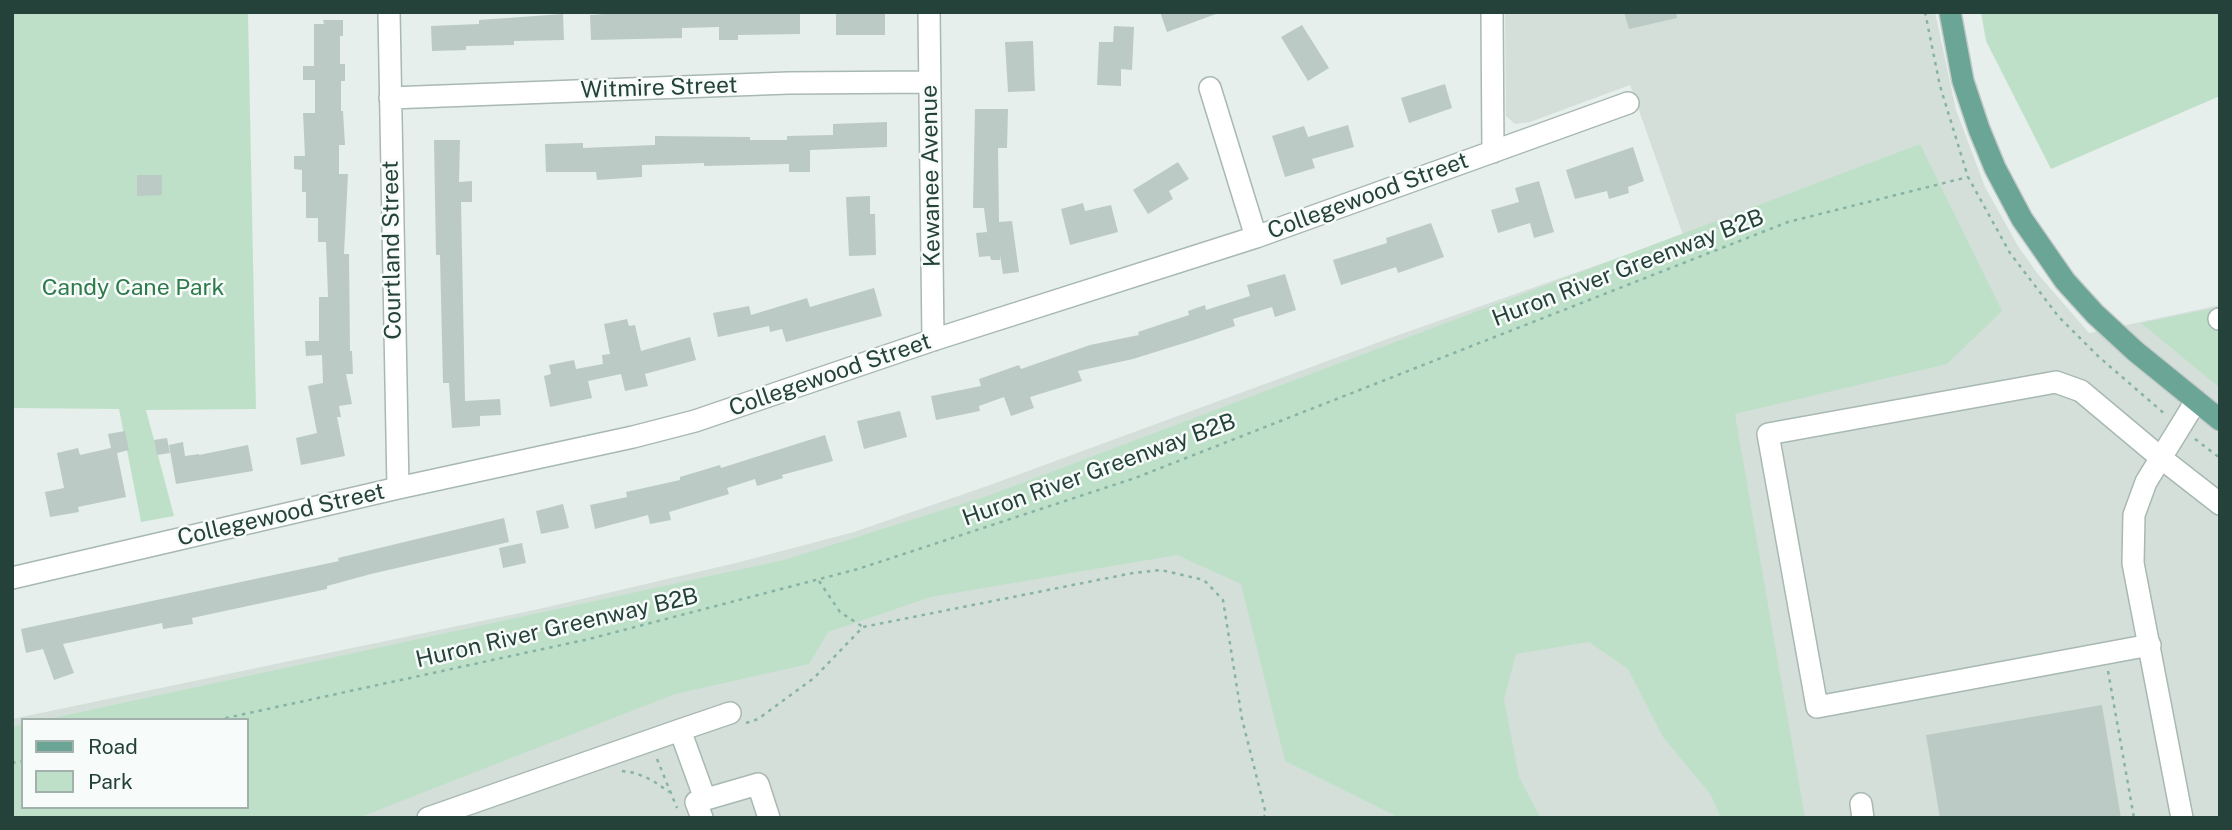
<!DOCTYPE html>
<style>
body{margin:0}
#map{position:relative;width:2232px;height:830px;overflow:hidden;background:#e6efeb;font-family:"Public Sans",sans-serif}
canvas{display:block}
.frame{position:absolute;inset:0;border:14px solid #24423a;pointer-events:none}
.legend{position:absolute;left:21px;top:718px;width:228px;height:91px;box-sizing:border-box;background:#f7fbf9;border:2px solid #a3b1ad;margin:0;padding:9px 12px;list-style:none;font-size:21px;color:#24423a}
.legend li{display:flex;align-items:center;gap:14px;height:35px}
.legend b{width:35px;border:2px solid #a3b1ad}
</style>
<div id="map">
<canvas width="2232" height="830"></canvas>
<div class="frame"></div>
<ul class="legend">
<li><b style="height:9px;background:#6aa596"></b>Road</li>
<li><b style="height:19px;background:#bfe0c8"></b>Park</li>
</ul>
</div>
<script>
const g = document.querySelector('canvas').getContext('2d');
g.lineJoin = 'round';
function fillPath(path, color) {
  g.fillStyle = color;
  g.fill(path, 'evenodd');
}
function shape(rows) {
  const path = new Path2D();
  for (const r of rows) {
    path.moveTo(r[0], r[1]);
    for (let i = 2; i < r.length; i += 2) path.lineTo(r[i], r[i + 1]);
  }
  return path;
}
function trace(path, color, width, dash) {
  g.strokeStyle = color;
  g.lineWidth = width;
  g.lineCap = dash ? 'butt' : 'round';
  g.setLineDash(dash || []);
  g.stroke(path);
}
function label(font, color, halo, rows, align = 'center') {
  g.font = font + ' "Public Sans",sans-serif';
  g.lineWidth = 5;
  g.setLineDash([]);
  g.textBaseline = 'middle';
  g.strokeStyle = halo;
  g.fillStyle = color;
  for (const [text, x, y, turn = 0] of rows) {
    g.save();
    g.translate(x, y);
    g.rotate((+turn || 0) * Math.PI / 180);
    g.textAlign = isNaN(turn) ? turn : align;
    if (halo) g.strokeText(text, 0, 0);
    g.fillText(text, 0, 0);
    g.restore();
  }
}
fillPath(shape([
 [1505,12,1935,12,1956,110,1985,187,2018,246,2037,273,2089,333,2220,305,2220,818,15,818,12,806,12,719,539,609,740,562,854,532,990,485,1390,338,1683,235,1630,85,1530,122,1515,124,1506,116],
 [23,720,247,720,247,807,23,807]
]), '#d4dfda');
fillPath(shape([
 [12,12,248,12,256,409,146,410,174,516,141,522,119,409,12,408],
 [1981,12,2220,12,2220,96,2051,169,1986,41],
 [1920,144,2002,311,1947,364,1735,414,1805,818,1721,818,1711,795,1663,737,1628,669,1589,642,1516,654,1504,699,1519,777,1540,817,1395,818,1394,815,1285,761,1241,584,1177,555,931,597,828,632,809,664,675,694,358,818,12,818,12,727,23,724,23,807,247,807,247,720,44,720,784,560,990,495],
 [2220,307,2220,388,2141,323]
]), '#bfe0c8');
fillPath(shape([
 [635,12,800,12,800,34,738,35,738,40,719,40,719,27,682,28,682,38,591,40,590,15],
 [836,12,885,12,885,35,836,35],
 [1160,12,1216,12,1216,14,1167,32],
 [1624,12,1676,12,1677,18,1629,29],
 [563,14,564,40,514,41,514,45,466,46,466,50,432,51,431,26,479,24,479,20],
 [323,20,343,20,343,36,340,36,340,64,345,64,345,81,341,81,341,111,343,111,345,145,339,145,339,174,348,174,344,254,349,254,350,351,352,351,353,374,346,374,352,404,339,406,341,417,337,417,345,456,301,465,296,438,317,433,308,386,323,383,322,355,306,356,305,341,319,341,319,297,328,297,326,242,318,242,318,218,306,218,306,192,302,192,302,170,294,169,294,156,305,156,303,113,315,113,315,80,303,80,303,66,314,66,314,24,324,24],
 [1302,25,1329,68,1308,81,1281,37],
 [1114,26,1134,27,1132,70,1121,69,1121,86,1097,85,1099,42,1113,42],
 [1033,41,1035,91,1008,92,1005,42],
 [1445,84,1452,108,1409,123,1401,98],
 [975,109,1008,109,1007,148,998,148,999,222,1012,221,1019,272,1003,274,1000,255,1000,260,991,260,990,256,979,257,976,233,987,232,984,208,973,208],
 [887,122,887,147,810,150,810,172,789,172,789,164,704,166,704,163,642,165,642,177,597,180,596,172,546,172,545,144,583,143,583,148,655,145,655,136,750,137,750,140,787,140,787,136,833,135,833,124],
 [1348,125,1354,147,1312,159,1315,168,1285,177,1272,136,1304,126,1308,137],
 [434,140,460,140,459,182,472,181,472,202,461,202,465,401,500,399,501,415,480,416,480,426,452,428,449,383,443,383,440,255,436,255],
 [1633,147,1644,181,1628,187,1629,193,1609,199,1607,191,1575,199,1566,170],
 [1178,162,1189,179,1169,191,1173,199,1148,214,1133,190],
 [137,175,162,175,162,195,137,196],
 [1539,181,1554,232,1534,238,1530,223,1498,233,1491,210,1519,202,1515,188],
 [870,196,870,214,875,214,876,255,849,256,846,197],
 [1083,203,1085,211,1111,205,1118,232,1070,245,1061,209],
 [1431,223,1444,257,1398,273,1396,267,1341,285,1333,260,1387,243,1386,238],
 [1285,274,1296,310,1275,317,1272,307,1233,319,1235,326,1197,339,1133,359,1078,371,1082,381,1030,397,1034,408,1011,416,1004,397,979,406,980,411,936,420,931,396,981,386,979,379,1019,365,1021,369,1090,345,1139,335,1138,332,1189,315,1188,311,1205,305,1206,310,1250,296,1247,285],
 [874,288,882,316,786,342,782,329,770,332,769,326,718,337,713,313,749,306,751,315,807,298,810,307],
 [627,319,629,326,635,325,641,351,690,337,696,360,645,374,648,386,625,391,621,374,588,381,592,398,550,407,544,376,551,374,549,365,574,360,576,369,603,364,602,355,610,354,604,324],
 [900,411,907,437,864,449,857,421],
 [125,431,129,450,117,453,126,497,78,507,79,512,50,517,45,492,64,488,57,453,78,448,80,455,111,448,108,434],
 [825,435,833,461,782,475,783,478,757,486,755,479,727,488,729,494,669,512,671,520,650,524,648,515,595,529,590,505,627,497,626,492,680,480,680,477,720,465,721,468],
 [167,438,170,453,157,455,154,440],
 [183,442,185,456,199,454,199,455,248,445,253,471,176,484,169,445],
 [563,504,569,528,541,534,536,511],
 [504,518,509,542,371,574,327,586,327,589,192,618,193,624,163,629,162,623,63,644,74,673,54,680,43,649,26,653,21,629,339,561,338,558],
 [522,543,526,563,503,568,499,548],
 [2102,705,2121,818,1940,818,1926,735]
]), '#bbcac4');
const minor = shape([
 [389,12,398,488],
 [929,12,933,340],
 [1492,12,1493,152],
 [1210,88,1256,237],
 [390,98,788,83,928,82],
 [2219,319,2220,319],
 [12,578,398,488,633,437,695,421,933,340,1256,237,1628,103],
 [2150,645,1817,707,1768,434,2056,382,2081,391,2161,458,2220,504],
 [680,730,730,713],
 [1861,804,1863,818],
 [428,818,680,730,705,799],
 [702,818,696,802,758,784,769,818],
 [2182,818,2133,563,2134,515,2146,482,2196,401]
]);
const major = shape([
 [1950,12,1963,81,1979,129,1995,168,2022,219,2065,281,2095,314,2135,351,2220,420]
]);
trace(minor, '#a8b8b2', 24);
trace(major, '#c2cac8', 24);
trace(shape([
 [1925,12,1940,86,1968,177,2010,253,2058,316,2099,357,2166,415],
 [2195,439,2220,458],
 [819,581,840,612,863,627],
 [2108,671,2134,818],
 [217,720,589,639,858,569,1135,478,1788,222,1968,177],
 [746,723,758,719,814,678,863,627,1133,573,1161,570,1204,580,1223,600,1242,719,1266,814,1263,818],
 [657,759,677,808],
 [12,763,23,761],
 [622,771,635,773,652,780,669,792]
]), '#86b3a5', 2.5, [3.5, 5]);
trace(minor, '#fff', 21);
trace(major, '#6aa596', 21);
label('23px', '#24423a', '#f7fbf9', [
 ["Witmire Street",659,88,-2],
 ["Kewanee Avenue",931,176,-91],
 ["Collegewood Street",1368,196,-20],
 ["Courtland Street",392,250,-91],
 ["Huron River Greenway B2B",1628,268,-21],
 ["Collegewood Street",830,375,-19],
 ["Huron River Greenway B2B",1099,470,-20],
 ["Collegewood Street",281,515,-13],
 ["Huron River Greenway B2B",557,628,-13]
]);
label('23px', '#2d7a4b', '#f7fbf9', [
 ["Candy Cane Park",133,288]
]);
</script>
